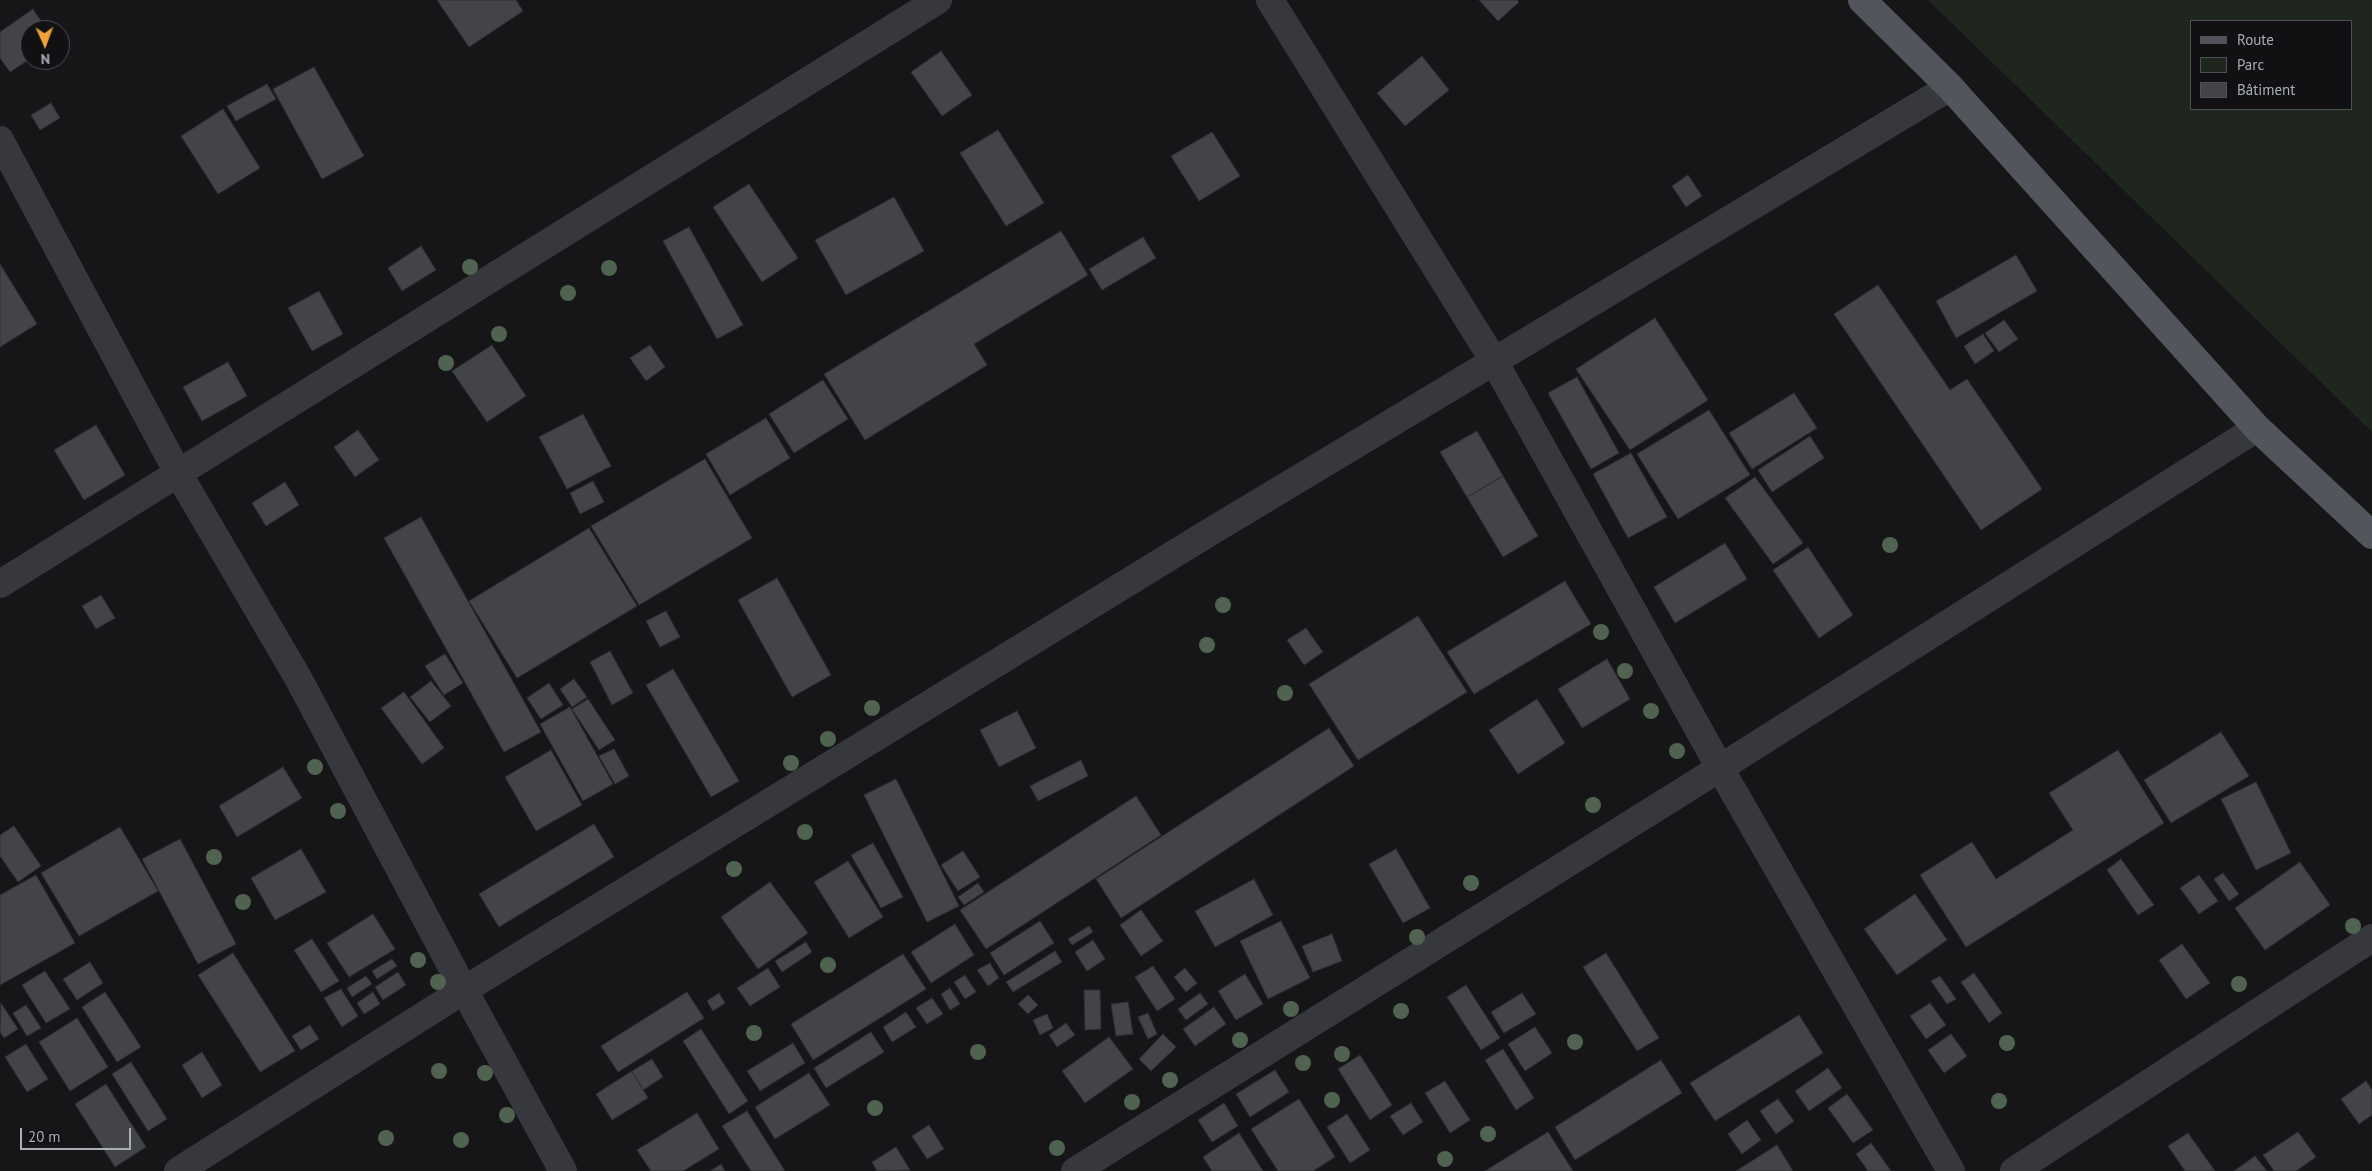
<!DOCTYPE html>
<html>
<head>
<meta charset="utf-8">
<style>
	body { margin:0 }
	#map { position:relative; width:2372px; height:1171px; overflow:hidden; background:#161618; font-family:"PT Sans",sans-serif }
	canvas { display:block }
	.legend { position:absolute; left:2190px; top:20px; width:162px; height:90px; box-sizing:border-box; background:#111113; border:1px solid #4d5055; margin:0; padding:6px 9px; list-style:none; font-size:15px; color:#a8aeb8 }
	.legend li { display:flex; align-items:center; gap:10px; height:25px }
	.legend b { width:25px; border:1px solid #4d5055 }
	.north { position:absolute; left:20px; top:20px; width:50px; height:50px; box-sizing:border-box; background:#111113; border:1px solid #4d5055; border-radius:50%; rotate:178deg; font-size:14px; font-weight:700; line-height:20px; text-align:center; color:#a8aeb8 }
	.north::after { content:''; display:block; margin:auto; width:18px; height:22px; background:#f0a236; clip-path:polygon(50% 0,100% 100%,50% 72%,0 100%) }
	.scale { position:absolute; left:20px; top:1128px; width:111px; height:22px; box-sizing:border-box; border:2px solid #a8aeb8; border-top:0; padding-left:6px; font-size:15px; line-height:18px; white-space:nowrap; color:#a8aeb8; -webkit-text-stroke:4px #111113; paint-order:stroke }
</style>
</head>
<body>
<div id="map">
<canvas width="2372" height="1171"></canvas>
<ul class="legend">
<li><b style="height:6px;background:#53555c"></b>Route</li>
<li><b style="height:14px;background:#1e261e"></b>Parc</li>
<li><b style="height:14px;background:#424448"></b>Bâtiment</li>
</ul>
<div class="north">N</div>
<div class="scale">20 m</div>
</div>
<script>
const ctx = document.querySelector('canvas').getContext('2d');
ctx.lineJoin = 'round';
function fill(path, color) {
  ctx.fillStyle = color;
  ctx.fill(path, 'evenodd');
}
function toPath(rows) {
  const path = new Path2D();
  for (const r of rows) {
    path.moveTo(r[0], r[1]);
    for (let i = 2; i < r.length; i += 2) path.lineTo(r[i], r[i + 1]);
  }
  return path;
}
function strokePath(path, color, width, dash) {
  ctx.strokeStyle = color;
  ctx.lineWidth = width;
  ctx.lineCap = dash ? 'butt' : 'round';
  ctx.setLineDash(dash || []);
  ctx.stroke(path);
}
fill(toPath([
	[1928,0,2372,0,2372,432],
	[2191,21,2351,21,2351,109,2191,109]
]), '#1e261e');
const building = toPath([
	[437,0,516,0,523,11,469,47,437,0],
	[1479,0,1517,0,1519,2,1498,21,1479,0],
	[33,9,47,30,30,30,30,59,10,72,0,58,0,32,33,9],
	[941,51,972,95,942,116,911,72,941,51],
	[1422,56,1449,90,1405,126,1377,93,1422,56],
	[314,67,364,156,322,179,273,89,314,67],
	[267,84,276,99,236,121,227,106,267,84],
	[51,103,60,118,40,130,31,115,51,103],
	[223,109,260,168,218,194,181,136,223,109],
	[998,130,1044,203,1006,226,960,153,998,130],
	[1212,132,1240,176,1199,201,1171,156,1212,132],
	[1688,175,1702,196,1686,207,1672,186,1688,175],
	[749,184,798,258,762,282,713,207,749,184],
	[894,197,924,251,846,295,815,240,894,197],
	[689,227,743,325,717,339,663,241,689,227],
	[1061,231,1088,275,974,344,987,365,865,440,824,374,1061,231],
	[1143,237,1156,258,1102,290,1089,269,1143,237],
	[421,246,436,270,402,291,388,268,421,246],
	[2016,255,2037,291,1956,338,1936,301,2016,255],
	[0,264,37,324,0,347,0,264],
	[1878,285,1950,390,1967,379,2042,489,1981,530,1834,314,1878,285],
	[319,291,343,334,312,351,288,308,319,291],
	[1655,318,1708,400,1630,450,1576,369,1655,318],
	[2004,320,2018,339,1999,352,1985,333,2004,320],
	[1983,334,1994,351,1975,364,1964,346,1983,334],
	[492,345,526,396,487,422,452,371,492,345],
	[650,345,665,367,646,381,630,358,650,345],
	[228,362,247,396,202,421,183,387,228,362],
	[1577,377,1619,453,1591,469,1548,393,1577,377],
	[823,380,848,419,794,453,769,414,823,380],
	[1794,393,1817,428,1752,469,1729,433,1794,393],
	[1709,410,1750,475,1678,519,1637,454,1709,410],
	[583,414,611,466,567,489,539,437,583,414],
	[766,418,790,458,730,495,706,454,766,418],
	[96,425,125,475,84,500,54,450,96,425],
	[358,430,379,460,355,477,334,447,358,430],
	[1477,431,1503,476,1467,497,1440,452,1477,431],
	[1810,436,1824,458,1772,492,1758,470,1810,436],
	[1631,453,1667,517,1628,538,1593,474,1631,453],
	[705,459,752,538,639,605,591,526,705,459],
	[1503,476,1538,536,1503,557,1467,497,1503,476],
	[1755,477,1803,543,1773,564,1725,498,1755,477],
	[593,481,604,502,580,514,570,493,593,481],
	[285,482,299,505,266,526,252,503,285,482],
	[421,517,541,732,504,752,384,538,421,517],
	[589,528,637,606,517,678,469,601,589,528],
	[1725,543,1747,579,1675,623,1654,587,1725,543],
	[1808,547,1853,615,1819,638,1773,570,1808,547],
	[777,578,831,675,792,697,738,600,777,578],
	[1565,581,1591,624,1474,694,1447,652,1565,581],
	[101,595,115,618,96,629,82,606,101,595],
	[666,611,680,637,660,647,646,621,666,611],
	[1418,616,1467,692,1358,760,1309,684,1418,616],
	[1306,628,1323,652,1304,665,1287,640,1306,628],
	[610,651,633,693,612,705,590,662,610,651],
	[445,654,463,683,444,695,425,666,445,654],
	[1607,659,1630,699,1582,728,1558,689,1607,659],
	[673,669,739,781,711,797,646,685,673,669],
	[574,679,587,697,572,707,560,689,574,679],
	[431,681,451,706,430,722,410,697,431,681],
	[549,683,563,705,541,719,527,698,549,683],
	[404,692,444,748,422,764,381,708,404,692],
	[588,699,615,740,599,750,572,709,588,699],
	[1537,699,1565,743,1518,774,1489,730,1537,699],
	[570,707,613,784,583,801,540,724,570,707],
	[1017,711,1036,748,999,767,980,730,1017,711],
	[1329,728,1354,766,1121,918,1096,879,1329,728],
	[2221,732,2249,776,2171,823,2144,780,2221,732],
	[614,749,629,776,615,784,599,756,614,749],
	[551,750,582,805,536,831,505,777,551,750],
	[2118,750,2164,823,1966,947,1920,875,1972,842,1996,879,2073,830,2049,793,2118,750],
	[1081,760,1088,776,1038,801,1030,786,1081,760],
	[283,767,302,798,237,837,219,806,283,767],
	[896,779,959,906,927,922,864,795,896,779],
	[2256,782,2291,853,2256,870,2221,799,2256,782],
	[1136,796,1161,835,986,949,960,910,1136,796],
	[594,824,614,857,499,927,479,894,594,824],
	[14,826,41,866,18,882,0,856,0,835,14,826],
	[120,827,158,891,79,936,41,873,120,827],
	[180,839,236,944,198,964,142,859,180,839],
	[873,843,903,897,881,908,851,855,873,843],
	[301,849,326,892,275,920,251,878,301,849],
	[1396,849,1430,908,1403,923,1369,864,1396,849],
	[963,851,980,877,958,891,941,865,963,851],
	[2121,859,2154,905,2138,915,2107,870,2121,859],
	[848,861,883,917,849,938,814,882,848,861],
	[2300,862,2330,905,2265,950,2235,908,2300,862],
	[2223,873,2239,894,2229,901,2214,879,2223,873],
	[36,875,75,943,0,985,0,895,36,875],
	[2199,875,2218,901,2199,914,2180,888,2199,875],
	[1254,879,1273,915,1215,947,1195,911,1254,879],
	[770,882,808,933,758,969,721,917,770,882],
	[978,883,984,892,964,905,958,897,978,883],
	[1915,894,1947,940,1897,975,1864,929,1915,894],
	[1141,910,1163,941,1141,956,1120,925,1141,910],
	[373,914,395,949,349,977,327,943,373,914],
	[1040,921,1054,943,1004,975,990,953,1040,921],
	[1281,921,1310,978,1268,999,1240,941,1281,921],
	[955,924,974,955,931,983,911,952,955,924],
	[1089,926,1093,932,1072,945,1068,939,1089,926],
	[1332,934,1342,961,1313,972,1302,946,1332,934],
	[312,939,339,981,321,992,294,950,312,939],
	[1093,940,1105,959,1087,971,1075,952,1093,940],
	[806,942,812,952,782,972,775,961,806,942],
	[2182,944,2210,983,2186,999,2159,960,2182,944],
	[1055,951,1062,962,1013,992,1006,982,1055,951],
	[233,953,295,1051,260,1072,198,975,233,953],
	[1606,953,1659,1038,1637,1051,1583,967,1606,953],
	[903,954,926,989,813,1060,791,1024,903,954],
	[392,959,397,966,377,979,372,971,392,959],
	[90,962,103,983,77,1000,63,979,90,962],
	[990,963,999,978,988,986,977,970,990,963],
	[1153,966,1175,999,1157,1011,1135,977,1153,966],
	[768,968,780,987,750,1006,737,988,768,968],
	[1185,968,1197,983,1186,992,1174,977,1185,968],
	[45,971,70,1009,46,1023,22,985,45,971],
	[398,972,406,985,383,1000,375,987,398,972],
	[1974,973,2002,1013,1989,1023,1961,982,1974,973],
	[1245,974,1263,1004,1236,1020,1218,991,1245,974],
	[965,975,976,992,965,999,954,982,965,975],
	[366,976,372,984,352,997,347,988,366,976],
	[1940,976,1956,999,1947,1004,1931,981,1940,976],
	[1466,985,1500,1038,1481,1050,1447,997,1466,985],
	[950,988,960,1004,950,1010,941,994,950,988],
	[341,989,358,1016,342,1027,324,998,341,989],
	[1084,990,1100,990,1101,1029,1085,1030,1084,990],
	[105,992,141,1047,117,1062,82,1007,105,992],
	[373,992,380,1004,364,1014,357,1003,373,992],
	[687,992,704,1018,618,1072,601,1046,687,992],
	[719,993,725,1003,713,1011,707,1001,719,993],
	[1200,993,1208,1004,1186,1020,1178,1009,1200,993],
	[1522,993,1536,1014,1504,1033,1491,1012,1522,993],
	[1028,995,1038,1005,1028,1014,1018,1004,1028,995],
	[932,998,943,1014,927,1024,916,1008,932,998],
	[1128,1002,1133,1034,1116,1036,1111,1004,1128,1002],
	[1,1003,18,1029,4,1038,0,1032,1,1003],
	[1930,1003,1946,1025,1926,1039,1910,1016,1930,1003],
	[26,1005,41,1028,27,1036,13,1013,26,1005],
	[1214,1007,1226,1024,1195,1046,1183,1029,1214,1007],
	[906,1012,916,1027,892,1042,883,1027,906,1012],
	[1148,1013,1157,1034,1148,1039,1138,1017,1148,1013],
	[1047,1014,1053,1028,1040,1035,1033,1020,1047,1014],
	[1799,1015,1823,1053,1715,1121,1690,1083,1799,1015],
	[77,1018,108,1067,70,1091,39,1042,77,1018],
	[1066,1023,1075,1035,1057,1047,1049,1035,1066,1023],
	[310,1025,319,1039,301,1050,292,1036,310,1025],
	[1535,1027,1552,1053,1525,1071,1508,1044,1535,1027],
	[701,1029,748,1101,729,1114,683,1041,701,1029],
	[871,1032,884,1052,826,1088,814,1068,871,1032],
	[1163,1034,1176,1047,1151,1071,1139,1059,1163,1034],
	[1951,1034,1967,1056,1944,1073,1928,1050,1951,1034],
	[1109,1037,1133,1069,1085,1103,1062,1071,1109,1037],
	[793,1043,805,1063,760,1091,747,1071,793,1043],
	[26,1044,48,1079,27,1092,5,1057,26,1044],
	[1503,1049,1534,1098,1516,1110,1485,1060,1503,1049],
	[202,1052,222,1085,202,1098,182,1065,202,1052],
	[1360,1055,1392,1105,1370,1120,1338,1069,1360,1055],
	[652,1059,663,1077,643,1090,632,1071,652,1059],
	[1661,1060,1682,1093,1575,1160,1555,1127,1661,1060],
	[131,1062,167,1119,148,1131,112,1074,131,1062],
	[1828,1068,1842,1088,1809,1111,1795,1091,1828,1068],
	[1275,1070,1289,1092,1250,1117,1236,1094,1275,1070],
	[632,1071,648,1098,612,1120,596,1094,632,1071],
	[809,1073,830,1105,775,1139,755,1107,809,1073],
	[1445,1081,1470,1120,1450,1133,1425,1093,1445,1081],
	[2366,1081,2372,1090,2372,1115,2359,1124,2341,1099,2366,1081],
	[106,1084,146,1147,115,1167,75,1104,106,1084],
	[1847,1094,1873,1130,1853,1143,1828,1108,1847,1094],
	[1299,1099,1335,1157,1313,1171,1278,1171,1251,1129,1299,1099],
	[1778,1099,1794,1121,1776,1134,1760,1111,1778,1099],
	[1224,1103,1238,1126,1212,1142,1198,1120,1224,1103],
	[1411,1103,1423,1122,1403,1135,1390,1116,1411,1103],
	[747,1111,785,1171,751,1171,722,1126,747,1111],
	[697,1113,719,1149,683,1171,651,1171,637,1150,697,1113],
	[1347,1114,1370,1150,1350,1163,1327,1127,1347,1114],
	[1747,1120,1761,1140,1742,1154,1728,1134,1747,1120],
	[929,1125,944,1149,927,1159,912,1136,929,1125],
	[1548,1132,1573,1171,1485,1171,1548,1132],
	[2298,1132,2316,1157,2296,1171,2274,1171,2263,1155,2298,1132],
	[1239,1133,1263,1171,1212,1171,1203,1157,1239,1133],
	[2188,1133,2215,1171,2185,1171,2168,1146,2188,1133],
	[1871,1143,1891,1171,1868,1171,1856,1154,1871,1143],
	[1777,1145,1793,1171,1736,1171,1777,1145],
	[896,1147,910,1170,877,1171,872,1162,896,1147],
	[2255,1156,2267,1171,2234,1171,2255,1156],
	[721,1164,725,1171,710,1171,721,1164]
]);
fill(building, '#424448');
strokePath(building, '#303034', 1);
strokePath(toPath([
	[1270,0,1494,361,1720,768,1951,1171],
	[0,140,178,473,297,676,464,990,563,1171],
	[0,584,938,0],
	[178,1171,464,990,1205,535,1950,87],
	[1075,1171,1720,768,2257,428],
	[2014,1171,2372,938]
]), '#37383d', 28);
strokePath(toPath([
	[1862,0,1950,87,2257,428,2372,535]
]), '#53555c', 28);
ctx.fillStyle = '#506351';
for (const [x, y] of [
	[470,267],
	[609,268],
	[568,293],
	[499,334],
	[446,363],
	[1890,545],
	[1223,605],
	[1601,632],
	[1207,645],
	[1625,671],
	[1285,693],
	[872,708],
	[1651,711],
	[828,739],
	[1677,751],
	[791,763],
	[315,767],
	[1593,805],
	[338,811],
	[805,832],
	[214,857],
	[734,869],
	[1471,883],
	[243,902],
	[2353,926],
	[1417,937],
	[418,960],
	[828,965],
	[438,982],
	[2239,984],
	[1291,1009],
	[1401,1011],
	[754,1033],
	[1240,1040],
	[1575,1042],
	[2007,1043],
	[978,1052],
	[1342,1054],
	[1303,1063],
	[439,1071],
	[485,1073],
	[1170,1080],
	[1332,1100],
	[1999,1101],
	[1132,1102],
	[875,1108],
	[507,1115],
	[1488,1134],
	[386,1138],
	[461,1140],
	[1057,1148],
	[1445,1159]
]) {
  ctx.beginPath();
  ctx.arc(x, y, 8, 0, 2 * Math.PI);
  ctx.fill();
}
</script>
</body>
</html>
